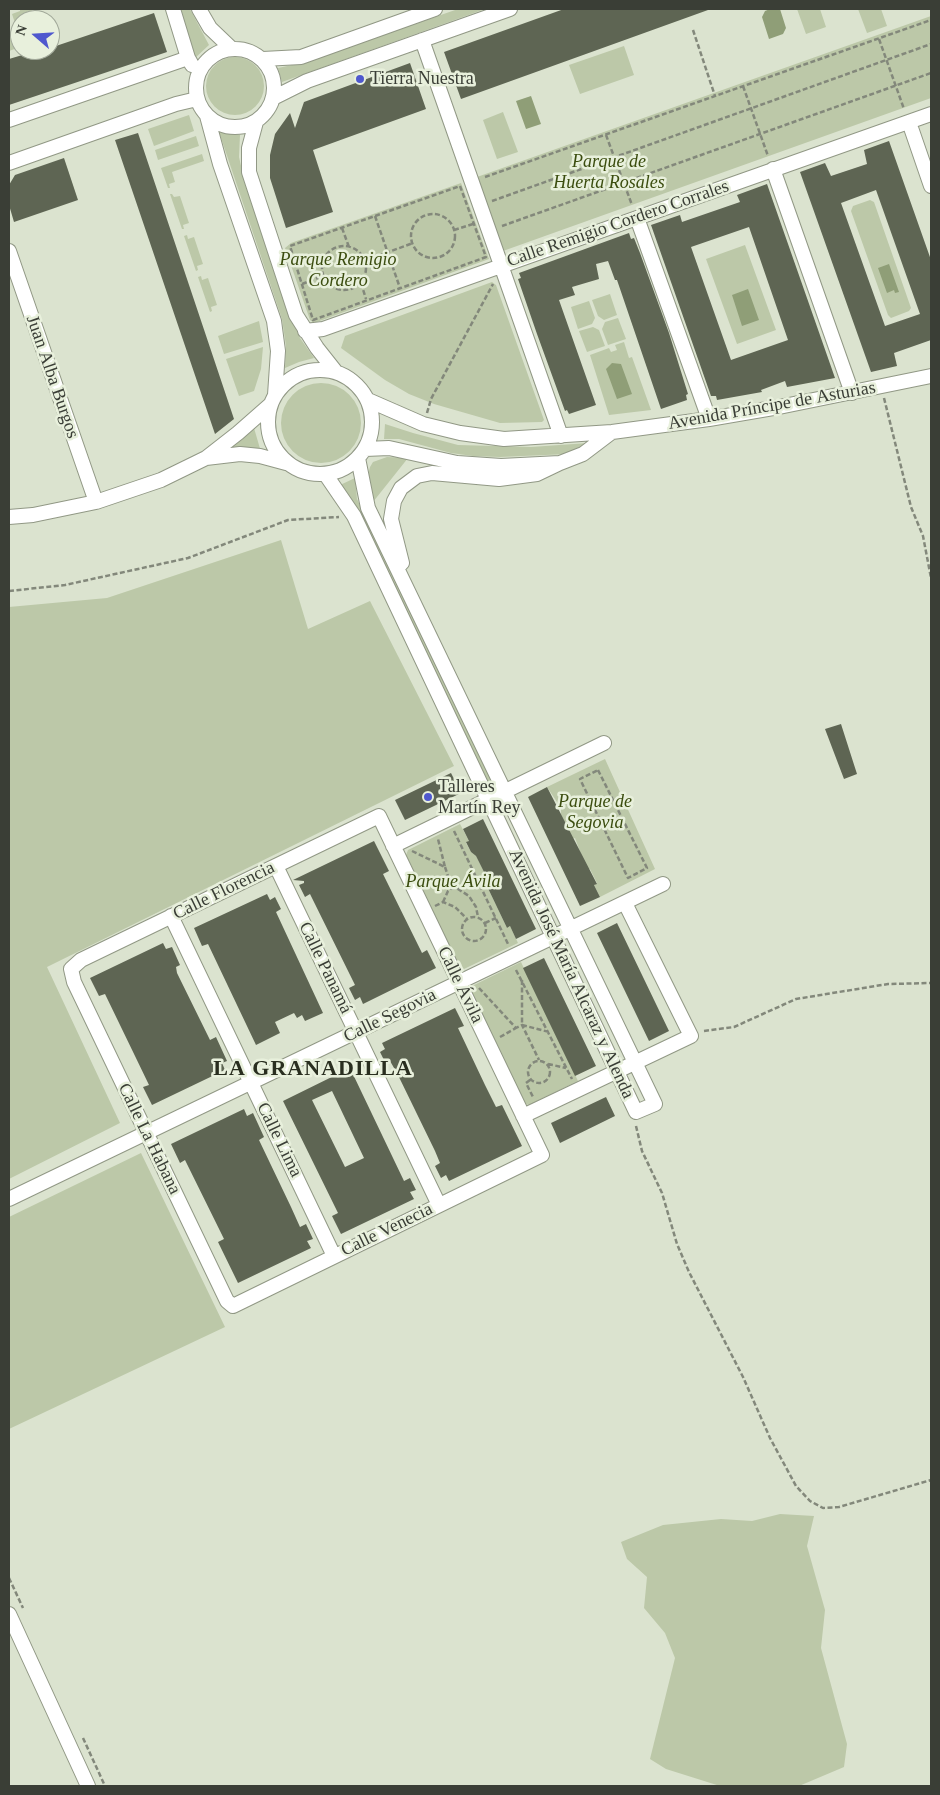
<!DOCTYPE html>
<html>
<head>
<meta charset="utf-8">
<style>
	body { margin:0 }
	#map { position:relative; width:940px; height:1795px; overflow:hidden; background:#dbe3cf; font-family:Georgia,serif }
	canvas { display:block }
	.frame { position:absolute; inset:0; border:10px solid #3a3e36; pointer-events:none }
	.north { position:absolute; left:10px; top:10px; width:50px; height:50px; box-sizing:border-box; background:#e8f0dc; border:1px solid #a2a99a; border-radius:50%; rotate:289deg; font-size:14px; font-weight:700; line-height:20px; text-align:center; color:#3a3e36 }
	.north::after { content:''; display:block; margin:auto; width:18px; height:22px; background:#4f58ce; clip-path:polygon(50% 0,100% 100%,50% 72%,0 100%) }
</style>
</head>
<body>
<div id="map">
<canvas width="940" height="1795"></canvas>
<div class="frame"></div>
<div class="north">N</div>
</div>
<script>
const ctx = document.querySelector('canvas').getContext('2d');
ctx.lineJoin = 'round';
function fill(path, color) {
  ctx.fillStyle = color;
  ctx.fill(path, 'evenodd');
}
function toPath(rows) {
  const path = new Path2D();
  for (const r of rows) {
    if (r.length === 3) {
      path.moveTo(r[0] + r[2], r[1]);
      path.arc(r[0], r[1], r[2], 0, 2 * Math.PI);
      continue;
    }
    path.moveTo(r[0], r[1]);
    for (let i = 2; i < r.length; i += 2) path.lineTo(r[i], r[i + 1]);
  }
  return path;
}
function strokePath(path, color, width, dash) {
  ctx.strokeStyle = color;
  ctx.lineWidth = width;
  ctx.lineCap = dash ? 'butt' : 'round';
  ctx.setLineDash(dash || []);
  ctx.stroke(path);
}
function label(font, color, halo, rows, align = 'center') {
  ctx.font = font + ' Georgia,serif';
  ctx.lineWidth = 5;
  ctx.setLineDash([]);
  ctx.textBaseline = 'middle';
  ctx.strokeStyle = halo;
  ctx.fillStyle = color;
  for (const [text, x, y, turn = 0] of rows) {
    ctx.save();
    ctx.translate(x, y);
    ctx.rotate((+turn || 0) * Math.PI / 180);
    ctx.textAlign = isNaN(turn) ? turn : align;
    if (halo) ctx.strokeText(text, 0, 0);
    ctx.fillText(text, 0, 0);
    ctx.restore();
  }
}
fill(toPath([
	[20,9,32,9,31,20,20,20,20,47,9,51,9,35,18,32,12,14,20,11],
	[181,9,190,9,209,45,194,59],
	[458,9,485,9,282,82,278,68,306,62],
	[797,9,820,9,826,27,806,34],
	[858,9,881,9,887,26,867,33],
	[931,16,931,98,503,251,477,177],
	[624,46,634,75,580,94,569,65],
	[235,86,29],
	[503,112,518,152,497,159,483,120],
	[189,115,194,131,154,146,148,129],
	[219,132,240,135,239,157,244,179,292,320,300,338,314,358,299,362,285,368,286,346,282,319],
	[196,136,199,146,158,160,155,150],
	[202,154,204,161,172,172,175,182,169,184,170,188,168,188,161,168],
	[461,183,489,259,314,323,310,320,285,248,291,243],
	[170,194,172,194,174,197,180,196,189,223,183,225,184,229,182,229],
	[870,200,874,202,911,308,909,311,891,318,888,315,851,211,853,206],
	[187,235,188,239,194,237,203,264,197,266,198,270,196,271,184,236],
	[745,245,776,330,737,344,706,259],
	[201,276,202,280,208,278,217,305,211,307,212,311,210,312,198,277],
	[492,282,496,285,544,420,542,422,500,423,434,404,409,394,385,380,341,348,345,336],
	[610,294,617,315,604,320,598,316,592,300],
	[589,301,595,318,592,324,578,329,571,307],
	[618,318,626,339,608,345,602,329,605,322],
	[259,321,263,342,224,354,218,336],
	[593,327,599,330,605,346,587,352,579,331],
	[624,342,629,358,632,357,651,410,609,415,590,355,609,348,611,352,617,350,615,345],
	[263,347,261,369,254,391,239,396,226,359],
	[321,423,40],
	[385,424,413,433,458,445,531,447,588,443,568,454,500,457,473,456,451,453,399,439,384,439],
	[254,428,261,452,233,448,232,446],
	[387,457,408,458,373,502,368,475,370,467,373,462],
	[355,478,357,499,497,789,492,792,338,486],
	[281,540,308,629,370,601,454,766,47,967,120,1123,9,1179,9,607,107,598],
	[605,759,655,869,600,897,594,885,597,883,590,869,587,870,575,838,572,839,561,815,561,808,547,787],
	[460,824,469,841,466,843,471,852,476,856,488,880,485,882,507,928,510,926,518,943,464,969,459,966,406,855,408,850],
	[521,962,578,1081,529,1105,525,1104,470,990,472,986],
	[141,1153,225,1327,9,1429,9,1217],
	[780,1514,814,1516,807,1546,825,1610,821,1648,847,1744,844,1767,799,1786,720,1786,666,1769,650,1759,675,1658,665,1633,644,1608,647,1577,627,1559,621,1542,663,1525,721,1519,752,1521]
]), '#bcc8a8');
fill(toPath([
	[770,9,780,9,786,28,783,34,769,39,762,17,765,11],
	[531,96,541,124,526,129,516,101],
	[889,264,899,292,895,293,894,290,887,293,878,268],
	[748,289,759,320,742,326,732,295],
	[612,363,621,364,632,394,617,399,606,369]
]), '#8f9e77');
fill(toPath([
	[564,9,708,9,708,10,461,99,444,52],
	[154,13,167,52,9,105,9,59,39,50,50,50,50,48],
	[410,63,426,109,313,150,333,212,286,228,270,178,270,155,275,134,290,113,295,128,304,102],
	[138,133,234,419,215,434,115,140],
	[889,141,931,260,931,340,894,353,897,366,871,372,800,172,825,163,831,176,867,164,864,150],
	[876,190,920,314,885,326,841,203],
	[64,158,78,200,14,222,9,205,9,185,15,175],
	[767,184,835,378,787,387,785,381,761,390,762,392,717,400,716,396,711,396,651,225,680,215,682,222,740,202,737,195],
	[749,227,788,340,731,360,691,247],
	[629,233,631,239,634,238,640,253,669,333,688,394,686,395,687,400,661,409,617,280,615,280,608,261,596,264,599,279,572,287,575,295,559,300,596,405,569,414,567,410,565,411,537,334,518,279,521,278,519,273],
	[841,724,857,774,844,779,825,729],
	[451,773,461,793,405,820,395,800],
	[547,787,597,884,594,885,600,897,580,906,528,797],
	[483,819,536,929,516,939,510,926,507,928,485,882,488,880,476,856,471,852,466,842,469,841,463,829],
	[374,841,389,871,383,874,422,953,427,950,436,968,363,1004,360,997,355,1000,349,988,355,985,310,894,305,897,299,885,304,883,304,881,293,880],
	[267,894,270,900,275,897,281,909,276,912,323,1013,305,1021,302,1015,297,1018,294,1013,275,1022,280,1033,256,1045,208,944,202,946,194,928],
	[617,923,669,1031,649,1041,597,933],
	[163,943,166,949,172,947,180,965,176,967,177,973,210,1040,216,1037,227,1061,222,1063,225,1070,152,1105,143,1087,149,1085,135,1056,105,994,99,996,90,978],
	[544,958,596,1066,575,1076,523,968],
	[455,1008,464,1026,458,1028,485,1085,496,1107,502,1105,522,1146,449,1181,446,1175,441,1178,435,1166,440,1163,435,1151,397,1073,390,1061,386,1064,380,1052,385,1049,382,1043],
	[350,1068,404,1181,410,1178,416,1190,410,1192,414,1199,341,1234,332,1216,338,1213,283,1101],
	[332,1091,364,1158,345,1167,312,1100],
	[606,1097,615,1116,560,1143,551,1123],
	[244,1109,247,1116,253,1113,264,1137,259,1140,291,1207,300,1227,306,1224,313,1239,307,1241,311,1248,238,1283,218,1242,224,1239,185,1160,180,1163,171,1144]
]), '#5e6553');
const street = toPath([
	[173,9,188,58,192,65],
	[199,9,210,28,232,49],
	[422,40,561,436],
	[235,88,39],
	[263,59,301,57,435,9],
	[273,98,307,81,510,9],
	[207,116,220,164,274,321,278,351,275,395],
	[9,120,188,58],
	[256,122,249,148,249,172,296,315,317,348,336,372],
	[909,122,931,186],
	[9,163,176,104,197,99],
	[773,169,852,393],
	[637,218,709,419],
	[9,251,96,502],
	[305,331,323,329,931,114],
	[320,422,52],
	[368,400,423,424,460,433,504,439,612,432,709,419,779,407,931,376],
	[365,449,389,448,457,463,501,466,560,463,583,454,612,432],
	[206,458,240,454,260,456,286,463],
	[326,475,354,516,636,1112,655,1104,368,508,358,458],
	[9,517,33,515,96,502,161,480,206,458,238,433,271,404],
	[402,563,391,519,394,501,401,488,417,476,432,473,499,479,537,474,560,463],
	[379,816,542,1155,233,1306,227,1301,74,982,71,969,81,960,379,816],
	[393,846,604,743],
	[276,866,439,1205],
	[171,916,334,1256],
	[523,1116,691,1036,625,903],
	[9,1199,663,884],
	[9,1614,88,1786]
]);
strokePath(street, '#919885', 16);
strokePath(toPath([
	[693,30,715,96],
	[879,39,904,109],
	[743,86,768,156],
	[606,135,632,205],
	[485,177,931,20],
	[460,186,486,257,313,320,290,246,460,186],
	[492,201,931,44],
	[433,236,22],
	[375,216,400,288],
	[502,226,931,73],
	[342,228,349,247],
	[454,230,473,224],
	[344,268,22],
	[364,261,413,243],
	[361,283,366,299],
	[302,284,323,276],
	[884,398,911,507,923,536,931,578],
	[427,413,431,399,493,284],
	[9,591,65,585,188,558,288,520,339,517],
	[598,770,647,868,628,878,580,779,598,770],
	[454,831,508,944],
	[412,851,445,867,438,839],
	[445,867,452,888],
	[443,902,448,891,452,888,458,889,469,896,476,907,478,917],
	[435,906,443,902,455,907,467,919],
	[474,929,12],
	[485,923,496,918],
	[516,970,572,1079],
	[522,980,522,1025,549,1032],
	[479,988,516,1028,522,1025,539,1060],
	[704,1031,734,1027,796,999,888,984,931,983],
	[500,1037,516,1028],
	[539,1072,11],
	[548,1064,566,1068],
	[530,1080,526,1083,533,1097],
	[636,1126,642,1151,662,1193,677,1244,689,1272,743,1377,770,1438,796,1486,810,1501,823,1508,839,1507,931,1480],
	[9,1578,23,1608],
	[83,1738,105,1786]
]), '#83887b', 2.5, [5, 2.5]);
strokePath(street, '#fff', 14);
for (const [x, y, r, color] of [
	[360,79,5,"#4f58ce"],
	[428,797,5,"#4f58ce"]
]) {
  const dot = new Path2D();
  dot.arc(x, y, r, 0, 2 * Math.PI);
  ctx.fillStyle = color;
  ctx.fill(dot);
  strokePath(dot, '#e8f0dc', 2);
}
label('18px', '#3a3e36', '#e8f0dc', [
	["Tierra Nuestra",370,79],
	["Talleres",438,787],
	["Martín Rey",438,808]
], 'left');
label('italic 18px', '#3b4d0f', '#e8f0dc', [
	["Parque de",609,162],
	["Huerta Rosales",609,183],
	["Parque Remigio",338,260],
	["Cordero",338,281],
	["Parque de",595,802],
	["Segovia",595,823],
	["Parque Ávila",453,882]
]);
label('18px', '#3a3e36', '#e8f0dc', [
	["Calle Remigio Cordero Corrales",618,224,-19],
	["Juan Alba Burgos",52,377,71],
	["Avenida Príncipe de Asturias",772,406,-10],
	["Calle Florencia",224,891,-26],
	["Calle Panamá",325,968,64],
	["Avenida José María Alcaraz y Alenda",571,974,65],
	["Calle Ávila",460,985,64],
	["Calle Segovia",390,1016,-26],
	["Calle La Habana",149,1139,64],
	["Calle Lima",279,1140,64],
	["Calle Venecia",387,1230,-26]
]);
ctx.letterSpacing = '1px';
label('bold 22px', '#292e1f', '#e8f0dc', [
	["LA GRANADILLA",313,1069]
]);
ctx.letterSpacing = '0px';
</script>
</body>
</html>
